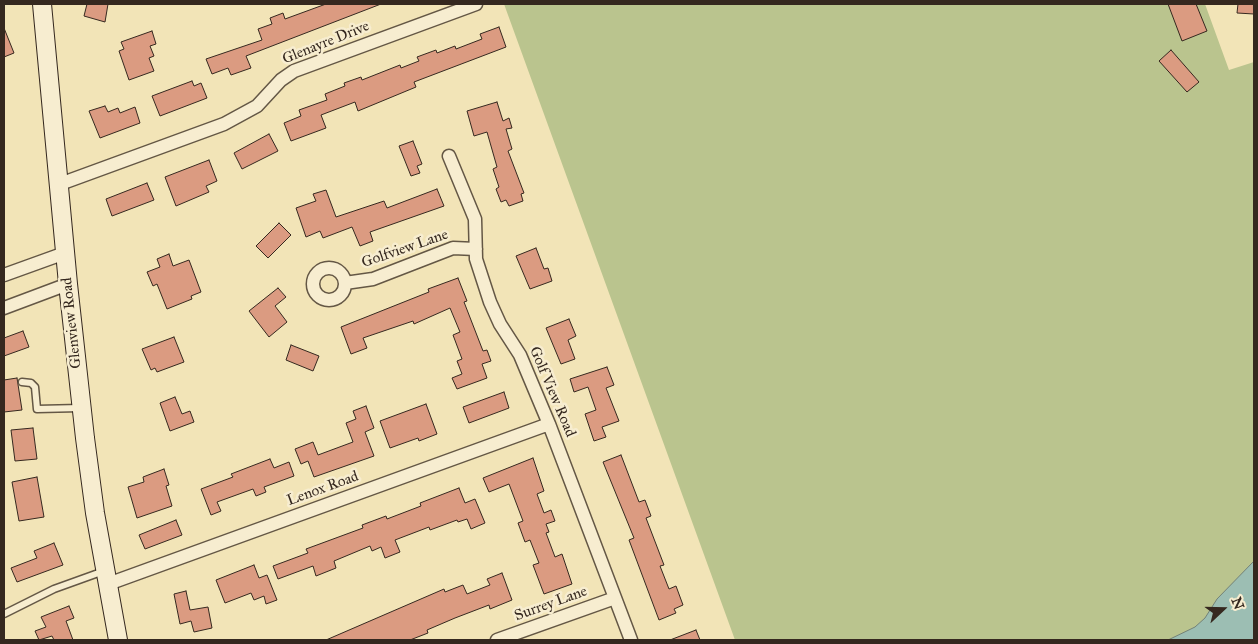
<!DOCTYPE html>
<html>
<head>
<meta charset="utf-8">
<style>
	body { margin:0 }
	#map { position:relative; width:1258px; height:644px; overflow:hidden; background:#f2e4b7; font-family:"IM FELL Great Primer",serif }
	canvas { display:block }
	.frame { position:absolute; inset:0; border:5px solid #35281f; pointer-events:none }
	.north { position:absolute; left:1198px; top:584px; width:50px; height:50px; -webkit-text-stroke:4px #f7edd0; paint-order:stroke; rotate:69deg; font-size:14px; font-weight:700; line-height:20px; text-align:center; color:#35281f }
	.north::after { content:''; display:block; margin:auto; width:18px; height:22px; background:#35281f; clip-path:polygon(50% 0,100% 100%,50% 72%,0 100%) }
</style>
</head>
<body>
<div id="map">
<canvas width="1258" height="644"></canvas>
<div class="frame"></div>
<div class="north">N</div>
</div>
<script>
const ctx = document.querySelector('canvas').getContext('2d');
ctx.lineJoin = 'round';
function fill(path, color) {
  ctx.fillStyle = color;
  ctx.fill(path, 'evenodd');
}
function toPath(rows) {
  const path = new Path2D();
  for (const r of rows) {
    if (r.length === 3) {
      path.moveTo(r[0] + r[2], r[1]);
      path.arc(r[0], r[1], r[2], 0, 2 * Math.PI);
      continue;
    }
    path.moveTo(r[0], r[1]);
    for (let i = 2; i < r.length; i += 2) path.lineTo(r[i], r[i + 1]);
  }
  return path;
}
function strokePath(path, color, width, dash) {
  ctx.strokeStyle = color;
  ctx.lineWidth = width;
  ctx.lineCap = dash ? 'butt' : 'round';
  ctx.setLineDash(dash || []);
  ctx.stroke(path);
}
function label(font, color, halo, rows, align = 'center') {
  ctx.font = font + ' "IM FELL Great Primer",serif';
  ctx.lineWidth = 5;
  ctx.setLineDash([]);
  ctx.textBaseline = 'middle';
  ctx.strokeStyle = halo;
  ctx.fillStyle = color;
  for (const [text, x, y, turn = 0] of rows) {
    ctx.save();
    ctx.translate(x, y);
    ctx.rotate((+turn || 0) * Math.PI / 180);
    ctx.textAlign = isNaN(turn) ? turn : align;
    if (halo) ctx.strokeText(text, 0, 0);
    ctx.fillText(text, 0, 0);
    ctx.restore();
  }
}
fill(toPath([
	[504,4,1205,4,1229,70,1254,62,1254,640,735,640]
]), '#bac48e');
const water = toPath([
	[1254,561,1254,640,1168,640,1195,627,1205,618,1217,599,1254,561]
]);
fill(water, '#9cbeb3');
strokePath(water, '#738278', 1);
const building = toPath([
	[87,4,108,4,105,22,84,16,87,4],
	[326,4,381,4,246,56,251,68,231,75,228,68,212,74,206,59,262,40,258,29,272,24,270,18,283,13,285,19,326,4],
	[1168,4,1196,4,1207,31,1182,41,1168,4],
	[1238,4,1254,4,1254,14,1237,13,1238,4],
	[499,27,506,47,414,82,416,87,358,111,355,102,321,115,326,128,291,141,284,123,301,116,299,110,327,100,325,94,345,86,344,83,361,77,362,80,400,65,401,68,419,61,417,57,436,50,437,53,455,46,456,49,482,39,480,34,499,27],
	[4,28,14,53,4,57,4,28],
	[152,31,156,44,150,46,154,56,149,58,154,71,129,80,119,51,124,49,121,42,152,31],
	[1171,50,1199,82,1187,92,1159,61,1171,50],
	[192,81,194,86,201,83,207,98,160,116,152,96,192,81],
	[497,102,503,121,509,118,512,128,506,129,512,149,508,151,524,193,521,194,523,201,509,206,506,200,501,202,496,189,499,187,493,169,497,167,487,132,474,136,467,111,497,102],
	[105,106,108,112,118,108,120,113,135,107,140,123,100,138,89,111,105,106],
	[269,134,278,151,242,169,234,153,269,134],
	[413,141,422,164,417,166,420,173,411,176,399,146,413,141],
	[209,160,217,181,206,186,209,192,176,206,165,177,209,160],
	[147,183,154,200,112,216,106,199,147,183],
	[437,189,444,206,370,232,373,241,360,246,352,227,323,238,320,231,306,237,296,208,316,201,313,194,326,190,336,217,384,201,387,208,437,189],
	[279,223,291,235,268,258,256,246,279,223],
	[536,248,544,269,548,268,552,281,530,289,516,256,536,248],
	[169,254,173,266,189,260,201,292,191,296,192,299,167,309,157,284,153,286,147,272,160,267,157,259,169,254],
	[458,278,467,301,464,302,483,351,487,350,491,361,482,364,487,378,457,389,452,378,462,374,457,361,462,359,453,335,460,332,450,308,414,324,413,321,363,338,367,348,351,354,341,327,429,292,428,289,458,278],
	[278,288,286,297,275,306,287,322,269,337,249,311,278,288],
	[569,319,576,336,568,340,575,359,561,364,546,328,569,319],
	[23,331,29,347,4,356,4,338,23,331],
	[174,337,184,362,157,372,155,368,151,370,142,349,174,337],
	[291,345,319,356,313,371,286,360,291,345],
	[607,367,614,385,606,388,619,421,602,427,606,437,594,441,585,414,596,410,588,387,574,392,570,379,607,367],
	[17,378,22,410,4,412,4,380,17,378],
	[504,392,509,408,469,423,463,407,504,392],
	[175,397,182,414,190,411,194,422,170,431,160,403,175,397],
	[426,404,437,434,419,441,418,438,390,448,380,421,426,404],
	[366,406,374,428,365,432,374,456,314,477,308,461,301,464,295,449,313,442,318,455,353,442,346,423,356,419,353,411,366,406],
	[33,428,37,459,15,461,11,430,33,428],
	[621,455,639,502,645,500,651,516,646,518,664,565,660,566,669,589,676,586,683,605,674,609,676,613,659,620,629,540,634,538,603,462,621,455],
	[533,458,544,491,537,494,544,513,551,510,555,521,546,524,549,532,546,533,555,557,562,554,572,584,544,594,533,565,539,563,530,540,525,542,518,523,523,521,509,484,489,492,483,478,533,458],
	[270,459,274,468,289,462,294,476,264,487,266,492,256,496,253,489,217,502,221,511,211,515,201,489,233,477,231,474,270,459],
	[164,469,169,485,166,486,172,506,137,518,128,487,144,482,143,477,164,469],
	[37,477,44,517,19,521,12,482,37,477],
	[459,488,465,503,475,499,485,523,471,529,467,519,458,522,457,520,430,530,429,527,395,540,400,552,385,558,381,547,372,551,370,546,334,561,336,568,316,576,313,566,278,579,273,566,308,553,306,549,363,528,362,525,386,516,387,519,421,506,420,503,459,488],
	[176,520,182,535,145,549,139,535,176,520],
	[54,543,63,565,17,582,11,568,37,558,34,551,54,543],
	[254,565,259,578,267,575,277,600,266,604,264,596,254,600,251,593,225,603,216,580,254,565],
	[502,573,512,600,490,609,489,605,455,618,427,630,428,633,410,640,326,640,444,589,445,592,463,585,467,594,490,585,487,579,502,573],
	[186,591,190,610,208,607,212,628,194,632,191,621,180,624,174,594,186,591],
	[69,606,74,618,66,621,73,640,54,640,52,636,39,640,35,631,46,627,41,617,69,606],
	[696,630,700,640,670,640,696,630]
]);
fill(building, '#db9b81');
strokePath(building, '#35281f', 1);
const lane = toPath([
	[22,382,31,383,35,387,37,409,80,408],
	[4,614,54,589,104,571]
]);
const street = toPath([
	[449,156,475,219,476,259,490,302,500,324,520,355,549,424,631,640],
	[60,184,224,124,257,106,281,80,294,71,476,4],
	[329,284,16],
	[4,275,65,253],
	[345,283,373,279,453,248,476,249],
	[4,308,68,284],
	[108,584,549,424],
	[497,640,615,598]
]);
const secondary = toPath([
	[42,4,68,284,85,438,95,513,118,640]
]);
strokePath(lane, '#645745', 9);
strokePath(street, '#645745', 15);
strokePath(secondary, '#35281f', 20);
strokePath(lane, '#f7edd0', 6);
strokePath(street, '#f7edd0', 12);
strokePath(secondary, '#f7edd0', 18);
label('15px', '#35281f', '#f7edd0', [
	["Glenayre Drive",326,43,-22],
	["Golfview Lane",405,249,-19],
	["Glenview Road",72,323,-96],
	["Golf View Road",552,392,67],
	["Lenox Road",323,489,-20],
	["Surrey Lane",551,604,-20]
]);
</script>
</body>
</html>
